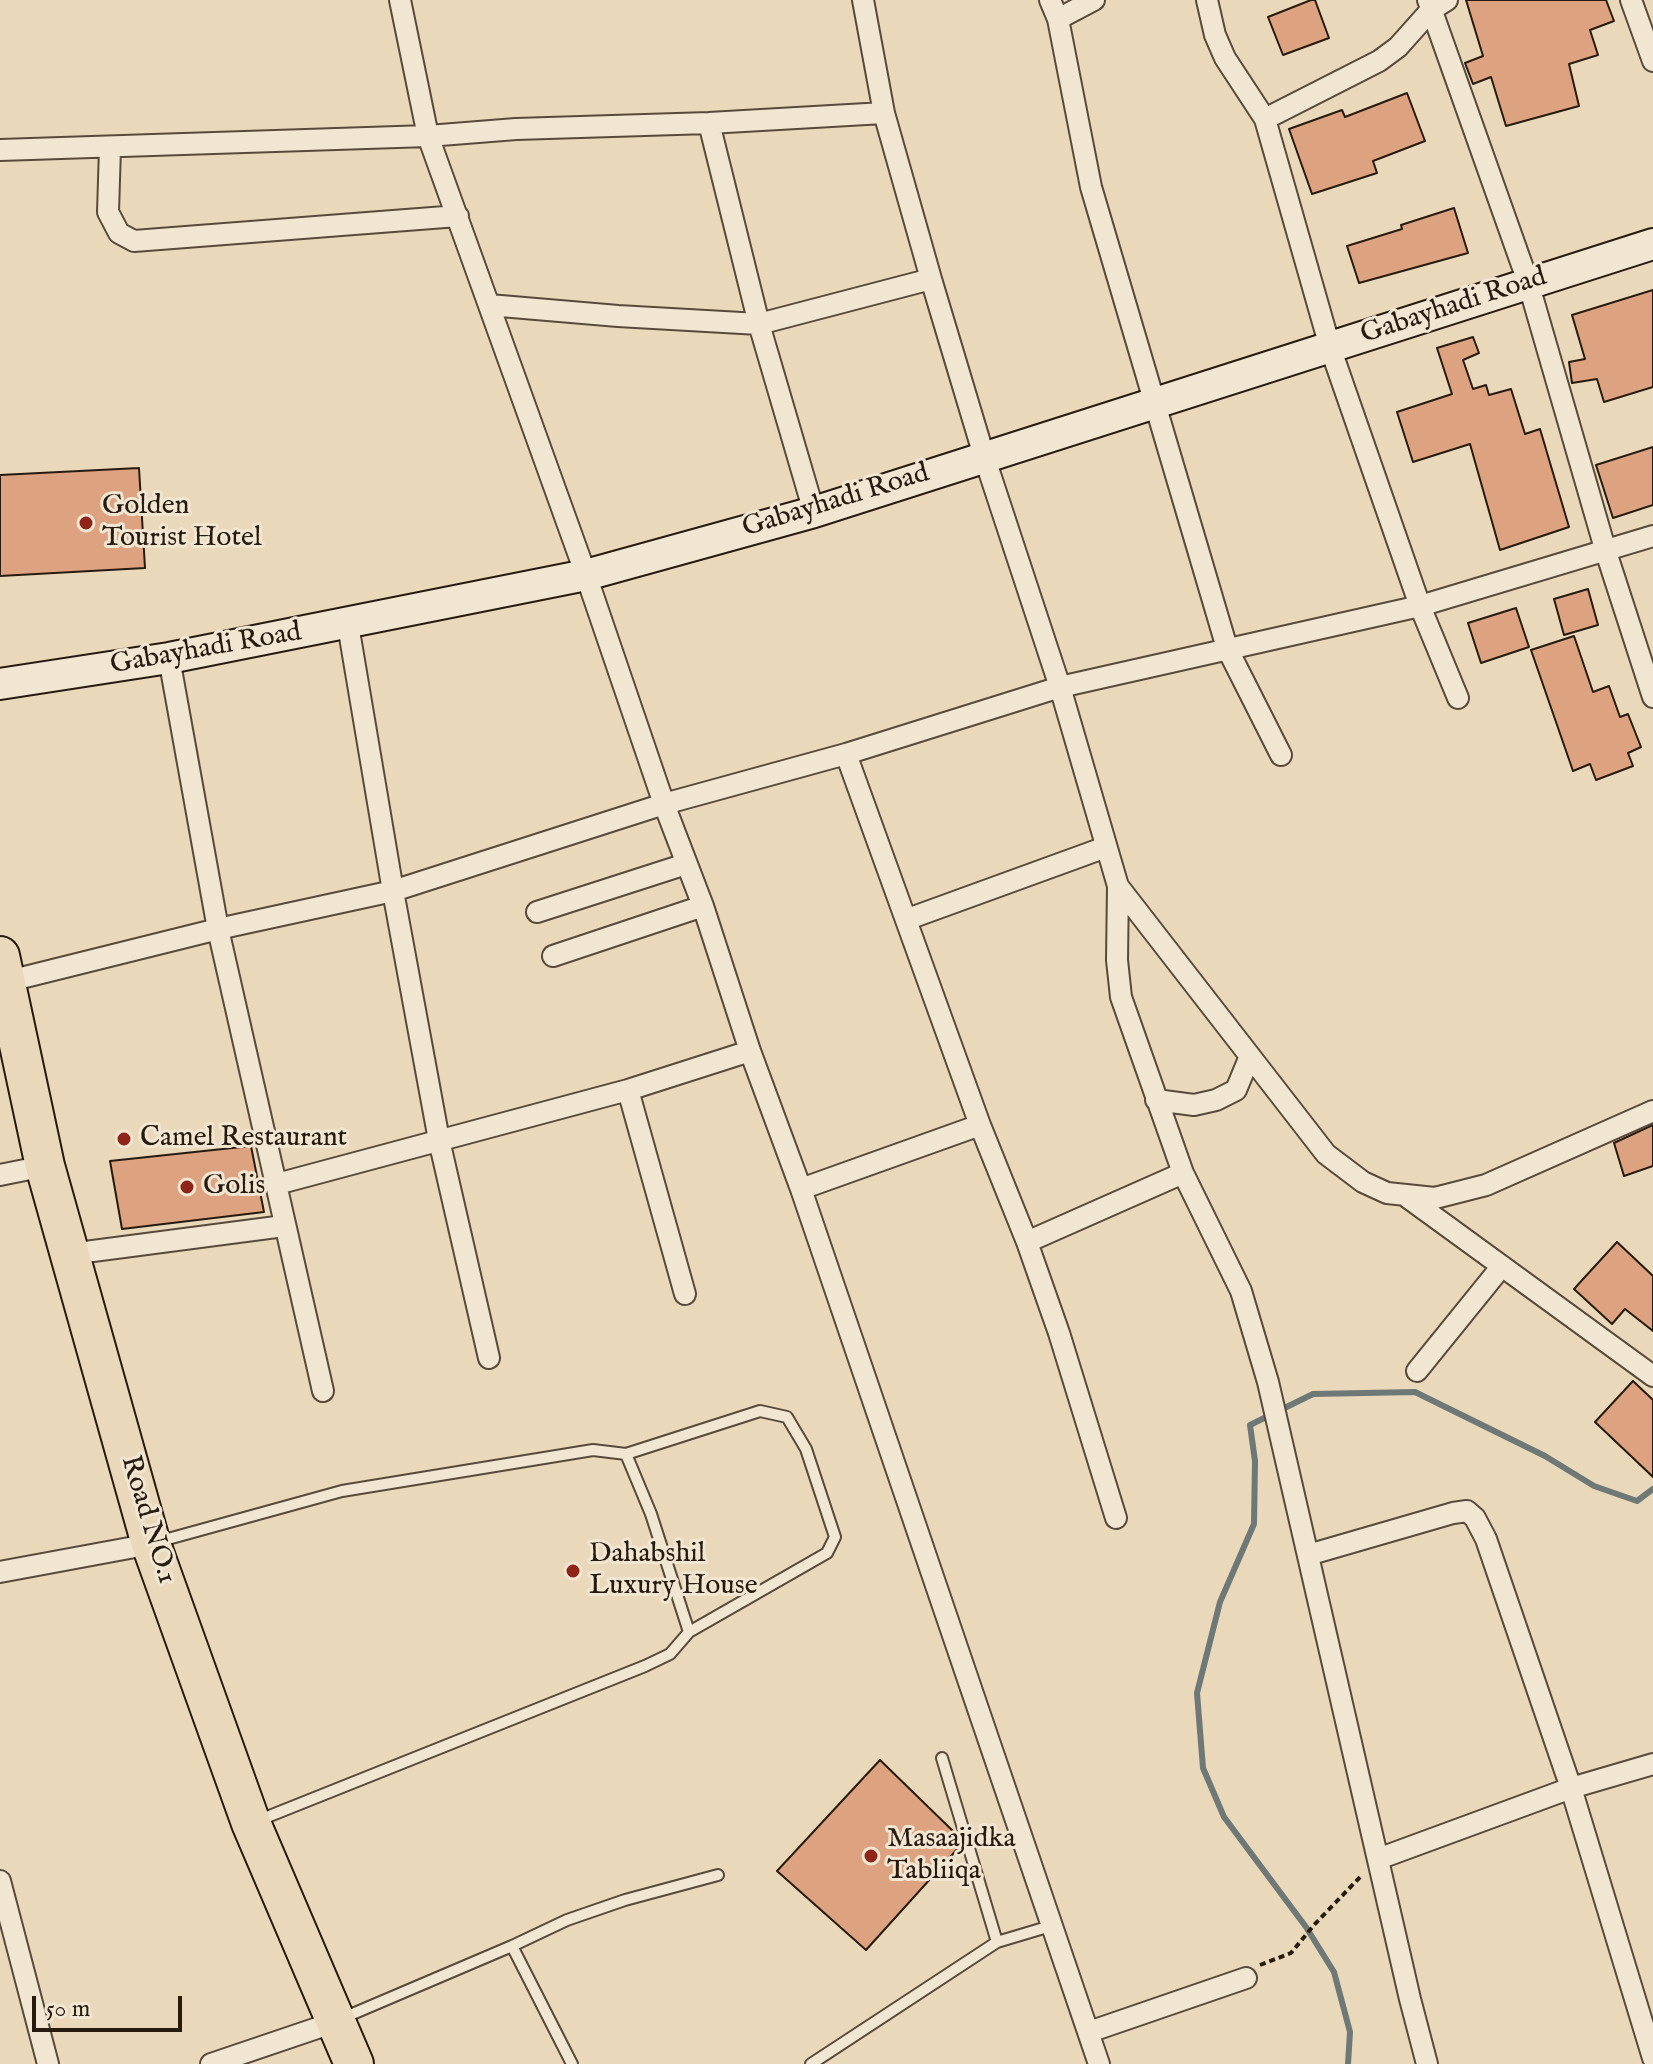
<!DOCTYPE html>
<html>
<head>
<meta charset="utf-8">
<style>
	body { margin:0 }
	#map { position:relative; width:1653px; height:2064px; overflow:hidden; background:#e9d8ba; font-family:"IM FELL English",serif }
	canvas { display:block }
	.scale { position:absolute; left:32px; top:1996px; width:150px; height:36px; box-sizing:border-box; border:4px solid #271a0f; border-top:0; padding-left:10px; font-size:24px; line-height:28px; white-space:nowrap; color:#271a0f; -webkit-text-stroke:6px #f1e6d2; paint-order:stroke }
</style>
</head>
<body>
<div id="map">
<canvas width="1653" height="2064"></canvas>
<div class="scale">50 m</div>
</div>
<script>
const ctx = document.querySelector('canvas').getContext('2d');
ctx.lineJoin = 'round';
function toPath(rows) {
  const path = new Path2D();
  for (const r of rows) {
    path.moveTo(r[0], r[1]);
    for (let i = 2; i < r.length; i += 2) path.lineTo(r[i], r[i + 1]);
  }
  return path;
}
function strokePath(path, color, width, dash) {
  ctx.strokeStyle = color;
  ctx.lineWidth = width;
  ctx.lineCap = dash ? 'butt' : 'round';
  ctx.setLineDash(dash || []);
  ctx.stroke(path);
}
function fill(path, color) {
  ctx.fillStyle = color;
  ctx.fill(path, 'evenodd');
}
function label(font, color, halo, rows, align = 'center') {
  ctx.font = font + ' "IM FELL English",serif';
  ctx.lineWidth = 6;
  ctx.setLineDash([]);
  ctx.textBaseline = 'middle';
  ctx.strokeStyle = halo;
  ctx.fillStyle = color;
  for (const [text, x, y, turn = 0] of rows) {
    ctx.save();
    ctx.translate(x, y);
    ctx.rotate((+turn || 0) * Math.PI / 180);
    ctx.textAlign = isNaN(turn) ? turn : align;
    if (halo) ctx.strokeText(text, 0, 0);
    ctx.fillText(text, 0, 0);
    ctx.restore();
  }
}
strokePath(toPath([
	[1348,2064,1350,2032,1334,1972,1306,1927,1224,1817,1203,1768,1197,1693,1220,1602,1254,1524,1255,1461,1250,1425,1313,1394,1415,1392,1545,1456,1594,1486,1637,1501,1653,1489]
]), '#6e7876', 6);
const building = toPath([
	[1311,0,1315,0,1329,38,1283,55,1268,17,1311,0],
	[1466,0,1606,0,1614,21,1590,30,1598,55,1569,64,1579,106,1506,126,1491,77,1473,84,1465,63,1483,56,1466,0],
	[1407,93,1425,141,1373,161,1377,173,1312,194,1289,129,1342,110,1345,117,1407,93],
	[1454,208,1468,253,1359,283,1347,246,1402,229,1401,225,1454,208],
	[1653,290,1653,387,1604,402,1597,379,1572,383,1569,362,1585,359,1572,315,1653,290],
	[1473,337,1479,353,1463,360,1473,389,1486,385,1489,395,1511,389,1525,434,1540,429,1569,527,1500,550,1470,444,1413,462,1397,412,1452,394,1437,348,1473,337],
	[1653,447,1653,505,1613,518,1596,465,1653,447],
	[139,468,145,568,0,576,0,475,139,468],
	[1588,589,1598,625,1564,635,1554,599,1588,589],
	[1516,608,1529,647,1481,663,1468,623,1516,608],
	[1574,636,1593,692,1609,686,1620,717,1628,714,1641,747,1628,753,1633,766,1596,780,1590,764,1573,771,1531,650,1574,636],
	[1653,1125,1653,1166,1624,1176,1614,1143,1653,1125],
	[251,1146,264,1212,122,1229,110,1161,251,1146],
	[1617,1242,1653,1276,1653,1331,1625,1309,1612,1324,1574,1289,1617,1242],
	[1633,1381,1653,1400,1653,1477,1595,1422,1633,1381],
	[880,1760,956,1834,960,1846,866,1950,777,1871,880,1760]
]);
fill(building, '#dda381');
strokePath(building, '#271a0f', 2);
const lane = toPath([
	[626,1454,651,1514,689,1632],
	[157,1542,342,1491,593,1450,626,1454,760,1411,787,1417,806,1449,835,1537,827,1553,689,1632,670,1654,645,1666,257,1821],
	[942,1758,997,1942],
	[512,1946,572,2064],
	[343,2018,512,1946,567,1920,625,1900,718,1875],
	[811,2064,997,1942,1054,1925]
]);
const street = toPath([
	[400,0,428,136,586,575,664,804,703,906,750,1051,801,1189,1099,2064],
	[863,0,884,113,931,279],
	[1050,0,1058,19,1091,187,1227,648,1281,755],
	[1207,0,1215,35,1225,58,1265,119,1330,347,1420,606,1458,698],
	[1428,0,1528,282,1606,552,1653,697],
	[1631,0,1653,61],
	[1058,19,1094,0],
	[1265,119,1379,61,1398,47,1431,10,1447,0],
	[709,123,759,324,814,512],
	[110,148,108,212,119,233,134,241,458,216],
	[0,150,428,136,516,129,709,123,884,113],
	[489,305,618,316,759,324,931,279,984,456,1060,687,1118,886,1117,960,1121,997,1183,1173,1241,1291,1268,1382,1410,1999,1427,2064],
	[348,625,393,891,439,1140,489,1358],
	[169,658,218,929,323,1391],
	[1118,886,1326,1154,1363,1182,1387,1193,1435,1198,1486,1185,1653,1111],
	[537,912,686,864],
	[908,919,1106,847],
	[553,956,703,906],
	[5,982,218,929,393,891,664,804,846,754,1060,687,1420,606,1653,536],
	[628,1090,685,1294],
	[1156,1100,1194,1105,1216,1100,1236,1090,1250,1056],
	[980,1125,1027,1242,1059,1333,1116,1518],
	[0,1175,45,1166],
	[277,1184,628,1090,750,1051],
	[801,1189,980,1125,846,754],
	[1407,1197,1653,1376],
	[1027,1242,1183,1173],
	[70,1254,284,1226],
	[1417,1371,1502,1266],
	[1308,1555,1453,1513,1467,1511,1475,1518,1486,1539,1571,1788,1653,2058],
	[0,1572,151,1544],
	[1378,1859,1571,1788,1653,1764],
	[0,1881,48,2064],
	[1089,2032,1246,1978],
	[211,2064,335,2022]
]);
const secondary = toPath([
	[0,684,169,658,586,575,814,512,1653,244]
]);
const highway = toPath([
	[0,956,45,1166,151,1544,251,1823,354,2064]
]);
strokePath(lane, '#584a3a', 14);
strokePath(street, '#584a3a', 24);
strokePath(secondary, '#271a0f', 34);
strokePath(highway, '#271a0f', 42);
strokePath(toPath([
	[1260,1965,1291,1953,1314,1925,1362,1875]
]), '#271a0f', 4, [6, 4]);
strokePath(lane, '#f1e6d2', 10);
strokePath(street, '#f1e6d2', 20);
strokePath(secondary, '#f1e6d2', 30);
strokePath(highway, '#e9d8ba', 38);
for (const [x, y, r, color] of [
	[86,523,8,"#8f2418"],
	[124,1139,8,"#8f2418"],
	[187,1187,8,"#8f2418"],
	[573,1571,8,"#8f2418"],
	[871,1856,8,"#8f2418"]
]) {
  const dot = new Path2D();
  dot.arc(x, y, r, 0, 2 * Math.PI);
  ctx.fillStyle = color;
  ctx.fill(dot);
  strokePath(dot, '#f1e6d2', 3);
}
label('28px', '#271a0f', '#f1e6d2', [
	["Gabayhadi Road",1454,307,-18],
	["Gabayhadi Road",836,502,-17],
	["Gabayhadi Road",206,650,-10],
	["Road NO.1",147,1520,73]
]);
label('28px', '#271a0f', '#f1e6d2', [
	["Golden",102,507],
	["Tourist Hotel",102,539],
	["Camel Restaurant",140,1139],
	["Golis",203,1187],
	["Dahabshil",589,1555],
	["Luxury House",589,1587],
	["Masaajidka",887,1840],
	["Tabliiqa",887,1872]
], 'left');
</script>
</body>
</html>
